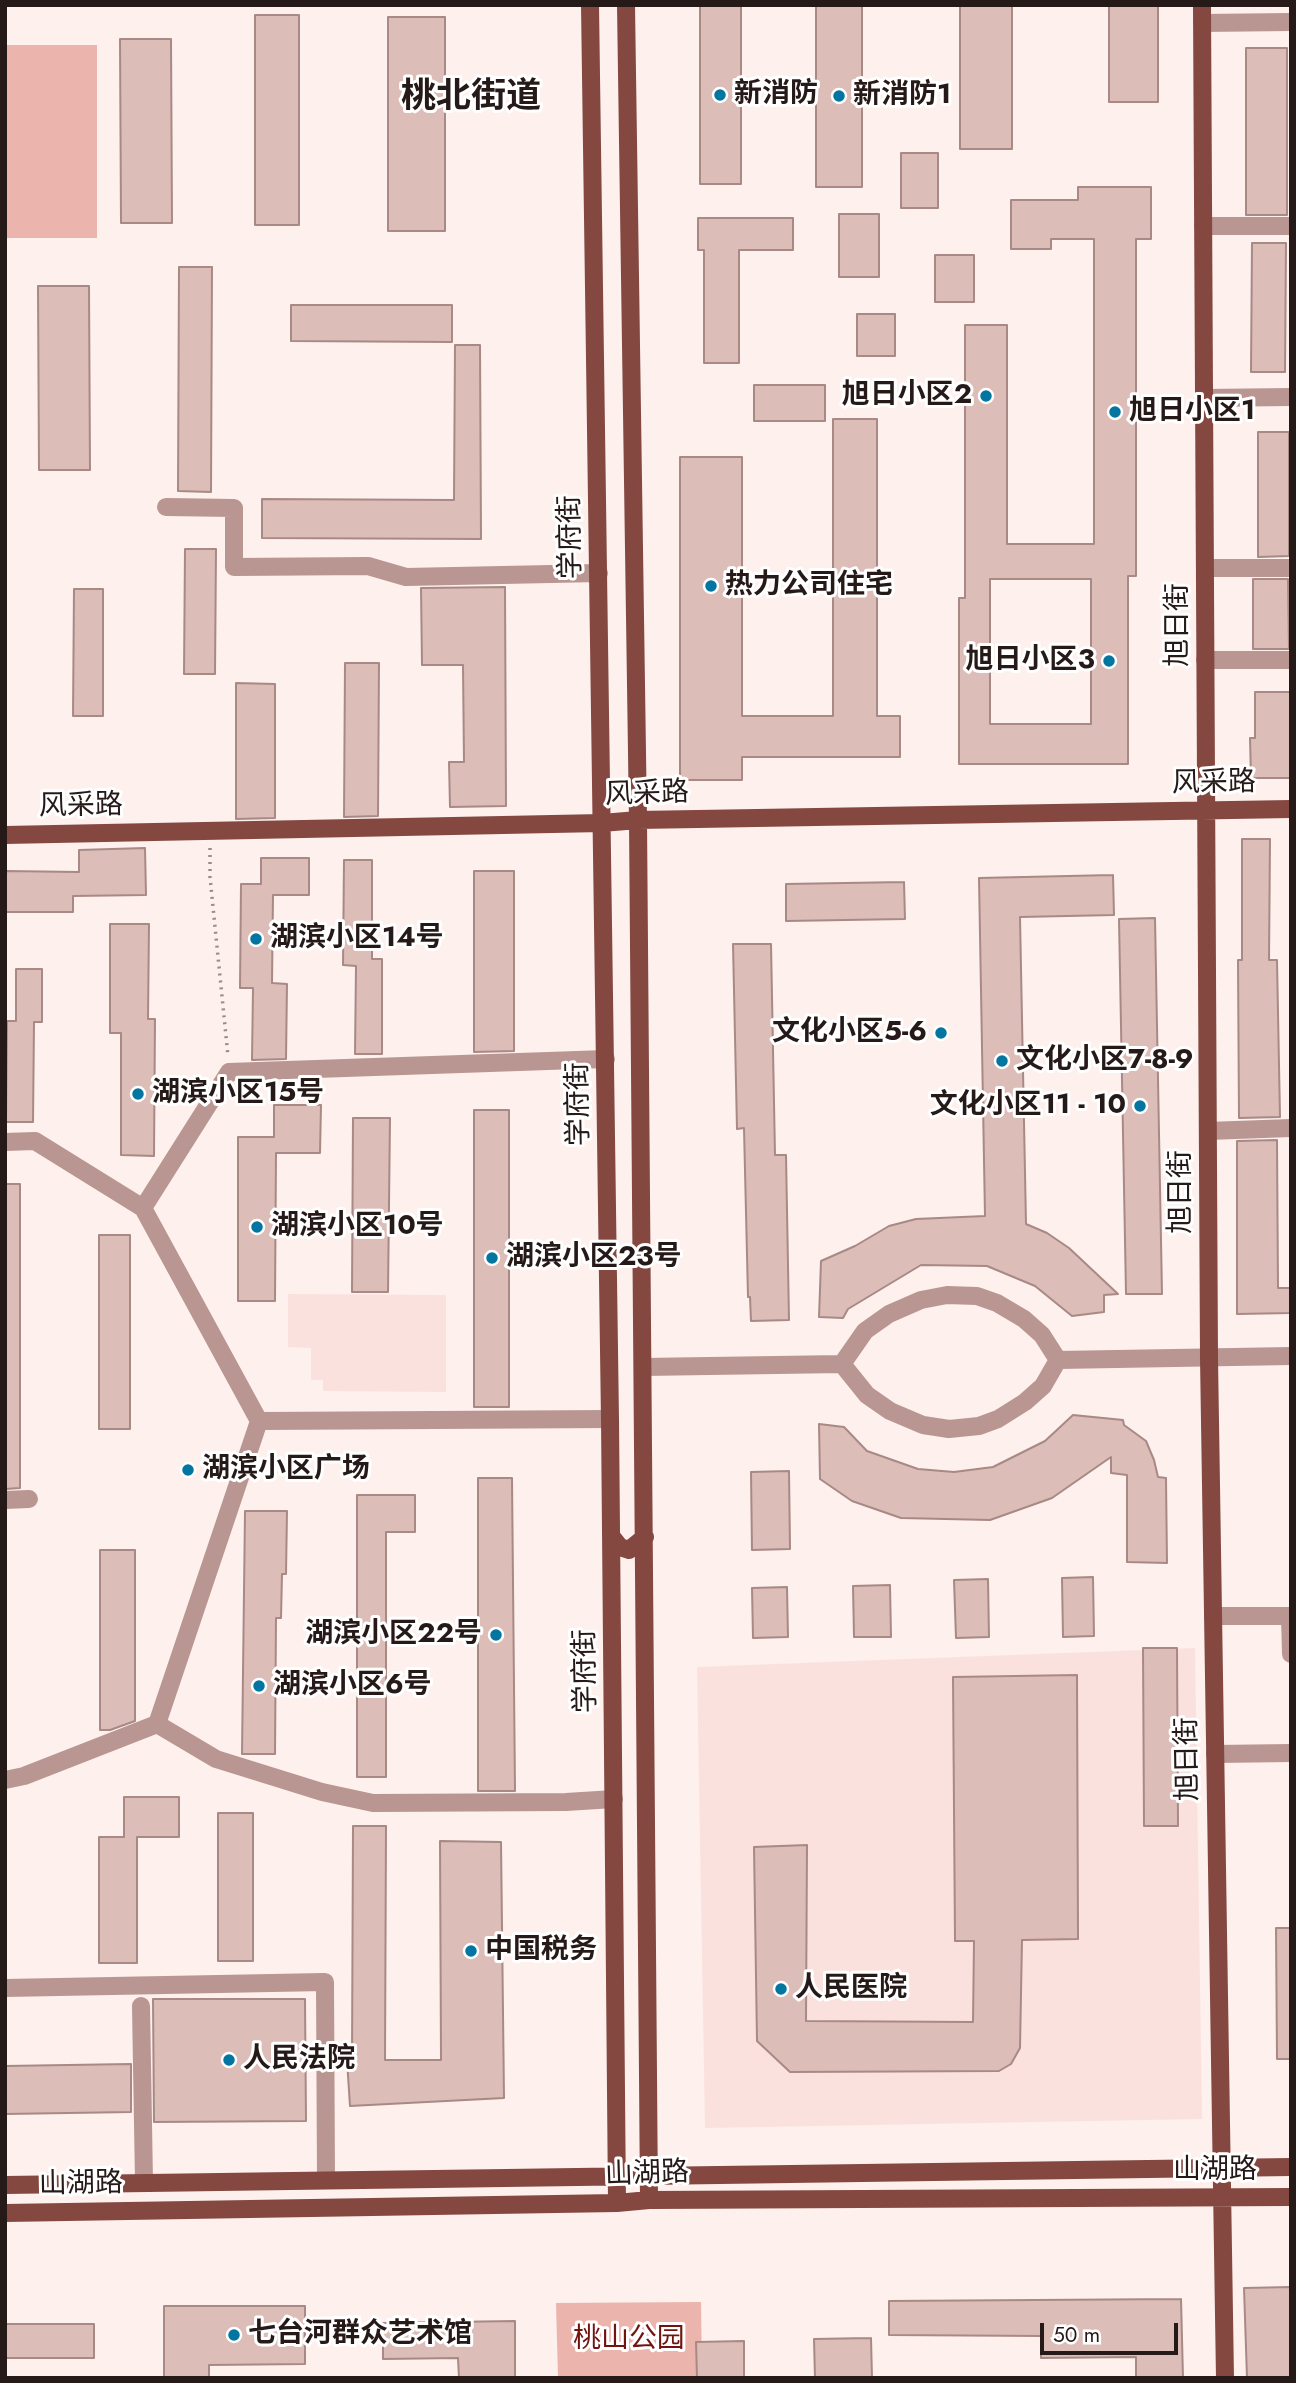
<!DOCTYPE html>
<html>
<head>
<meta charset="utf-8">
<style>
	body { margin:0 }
	#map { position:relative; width:1296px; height:2383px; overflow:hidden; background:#fdf0ed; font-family:Jost,sans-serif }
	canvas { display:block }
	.frame { position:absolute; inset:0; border:7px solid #261a18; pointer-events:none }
	.scale { position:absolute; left:1040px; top:2323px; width:138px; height:32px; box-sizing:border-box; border:4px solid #261a18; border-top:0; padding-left:9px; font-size:21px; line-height:24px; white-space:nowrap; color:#261a18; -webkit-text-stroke:5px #fff; paint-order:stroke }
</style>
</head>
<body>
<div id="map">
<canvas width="1296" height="2383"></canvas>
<div class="frame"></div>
<div class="scale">50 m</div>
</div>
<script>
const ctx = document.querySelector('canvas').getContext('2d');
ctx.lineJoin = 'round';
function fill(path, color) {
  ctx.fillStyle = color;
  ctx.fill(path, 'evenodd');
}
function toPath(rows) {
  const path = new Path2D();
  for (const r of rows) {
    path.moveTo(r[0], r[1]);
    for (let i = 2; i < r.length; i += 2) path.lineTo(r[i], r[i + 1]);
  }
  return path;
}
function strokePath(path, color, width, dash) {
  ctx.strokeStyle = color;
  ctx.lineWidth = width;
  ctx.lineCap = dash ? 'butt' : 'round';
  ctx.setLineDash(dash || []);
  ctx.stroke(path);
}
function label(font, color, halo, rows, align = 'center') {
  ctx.font = font + ' Jost,"Noto Sans SC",sans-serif';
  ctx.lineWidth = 6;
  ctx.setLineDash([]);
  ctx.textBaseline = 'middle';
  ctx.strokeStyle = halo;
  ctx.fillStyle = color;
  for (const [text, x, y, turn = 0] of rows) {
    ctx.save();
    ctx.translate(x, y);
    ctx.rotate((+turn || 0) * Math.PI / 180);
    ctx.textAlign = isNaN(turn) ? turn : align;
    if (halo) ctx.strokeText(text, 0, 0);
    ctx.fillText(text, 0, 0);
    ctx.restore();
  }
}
fill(toPath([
	[288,1294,446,1295,446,1392,323,1391,323,1380,311,1380,311,1348,288,1347],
	[1195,1648,1202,2119,705,2128,697,1667]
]), '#fbe1dd');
fill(toPath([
	[5,45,97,45,97,238,5,238],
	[701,2302,702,2378,558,2378,556,2303]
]), '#ebb5ad');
const building = toPath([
	[700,5,741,5,741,184,700,184,700,5],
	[816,5,862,5,862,187,816,187,816,5],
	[960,5,1012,5,1012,149,960,149,960,5],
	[1109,5,1158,5,1158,102,1109,102,1109,5],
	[255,15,299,15,299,225,255,225,255,15],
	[388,17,445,17,445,231,388,231,388,17],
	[120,39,171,39,172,223,121,223,120,39],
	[1246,48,1287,48,1287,215,1246,215,1246,48],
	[901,153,938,153,938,208,901,208,901,153],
	[1078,187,1151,187,1151,239,1136,239,1136,576,1128,576,1128,764,959,764,959,598,965,598,965,325,1007,325,1007,544,1094,544,1094,239,1051,239,1051,249,1011,249,1011,200,1078,200,1078,187],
	[990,579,1091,579,1091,724,990,724,990,579],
	[839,214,879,214,879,277,839,277,839,214],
	[698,218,793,218,793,250,739,250,739,363,704,363,704,250,698,250,698,218],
	[1252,243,1286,243,1285,372,1251,372,1252,243],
	[935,255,974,255,974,302,935,302,935,255],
	[179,267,212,267,211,492,178,491,179,267],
	[38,286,89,286,90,470,39,470,38,286],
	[291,305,452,305,452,342,291,341,291,305],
	[857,314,895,314,895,356,857,356,857,314],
	[455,345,480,345,481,539,262,538,262,499,454,500,455,345],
	[754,385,825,385,825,421,754,421,754,385],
	[833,419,877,419,877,716,900,716,900,757,742,757,742,780,680,780,680,457,742,457,742,716,833,716,833,419],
	[1258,432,1289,432,1289,556,1258,557,1258,432],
	[185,549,216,549,215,674,184,674,185,549],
	[1253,579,1288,579,1289,649,1253,649,1253,579],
	[505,587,506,806,450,807,449,762,464,762,463,665,422,665,421,588,505,587],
	[74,589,103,589,103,716,73,716,74,589],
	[345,663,379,663,378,816,344,817,345,663],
	[236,683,275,684,275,818,236,819,236,683],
	[1255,692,1290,692,1291,778,1251,778,1250,738,1255,738,1255,692],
	[1242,839,1270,839,1269,960,1277,960,1280,1117,1239,1118,1238,960,1242,960,1242,839],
	[145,848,146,895,73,896,73,912,5,912,5,871,79,872,79,850,145,848],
	[261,858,309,858,309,895,273,895,272,983,287,984,286,1059,252,1060,253,988,240,988,241,884,261,884,261,858],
	[344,860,372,860,372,959,382,959,382,1054,355,1054,356,966,343,965,344,860],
	[474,871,514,871,514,1051,474,1052,474,871],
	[1113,875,1114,915,1020,917,1026,1224,1047,1233,1069,1248,1118,1294,1104,1295,1104,1312,1072,1316,1035,1286,987,1266,921,1265,848,1309,843,1318,819,1317,821,1261,855,1246,889,1226,916,1219,985,1216,979,878,1113,875],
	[904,882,905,919,786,921,786,884,904,882],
	[1155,918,1162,1294,1126,1294,1119,919,1155,918],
	[110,924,149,924,148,1019,155,1019,154,1156,121,1155,121,1033,110,1033,110,924],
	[733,944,771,944,775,1155,786,1155,789,1320,751,1321,750,1297,748,1297,744,1128,737,1129,733,944],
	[16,969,42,969,42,1022,34,1022,33,1122,6,1122,7,1021,16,1021,16,969],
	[274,1105,321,1105,320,1153,276,1153,275,1301,238,1301,238,1137,274,1137,274,1105],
	[474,1110,509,1110,509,1407,474,1407,474,1110],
	[353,1118,390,1118,388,1292,352,1292,353,1118],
	[1277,1140,1278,1288,1291,1288,1291,1313,1237,1314,1237,1141,1277,1140],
	[5,1184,20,1184,20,1488,5,1489,5,1184],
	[99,1235,130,1235,130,1429,99,1429,99,1235],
	[1073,1415,1123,1420,1124,1425,1146,1441,1154,1460,1158,1477,1166,1478,1167,1563,1127,1562,1127,1475,1111,1473,1111,1457,1052,1498,990,1520,901,1518,852,1501,820,1479,819,1424,844,1427,867,1451,918,1469,954,1472,993,1467,1045,1441,1073,1415],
	[789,1471,790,1549,752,1550,751,1472,789,1471],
	[478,1478,512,1478,515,1791,478,1791,478,1478],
	[357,1495,415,1495,415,1532,386,1532,386,1777,357,1777,357,1495],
	[245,1511,287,1511,286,1574,282,1574,281,1618,276,1618,275,1754,242,1754,245,1511],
	[100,1550,135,1550,135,1721,110,1730,100,1730,100,1550],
	[1093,1577,1094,1636,1063,1637,1062,1578,1093,1577],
	[988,1579,989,1637,956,1638,954,1580,988,1579],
	[890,1585,891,1637,854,1637,853,1586,890,1585],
	[787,1587,788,1637,753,1638,752,1588,787,1587],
	[1143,1648,1177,1648,1178,1826,1144,1826,1143,1648],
	[1077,1675,1078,1939,1022,1940,1020,2048,1011,2064,999,2071,790,2072,757,2041,754,1847,807,1845,806,2021,973,2022,974,1941,955,1941,953,1677,1077,1675],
	[124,1797,179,1797,179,1837,137,1837,137,1963,99,1963,99,1837,124,1837,124,1797],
	[218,1813,253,1813,253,1961,218,1961,218,1813],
	[353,1826,386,1826,385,2060,441,2060,440,1841,501,1842,504,2098,350,2106,347,2060,352,2060,353,1826],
	[1276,1928,1291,1928,1291,2059,1277,2059,1276,1928],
	[153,1999,305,1999,306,2121,154,2122,153,1999],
	[131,2064,131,2112,5,2114,5,2066,131,2064],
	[1291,2287,1291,2378,1247,2378,1244,2288,1291,2287],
	[1181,2299,1183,2378,1136,2378,1136,2357,1041,2358,1041,2336,889,2335,889,2301,1181,2299],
	[164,2306,305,2306,305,2364,209,2365,209,2378,164,2378,164,2306],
	[515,2321,515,2378,459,2378,458,2358,383,2359,383,2323,515,2321],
	[5,2324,94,2324,94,2358,5,2358,5,2324],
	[871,2338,872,2378,815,2378,814,2339,871,2338],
	[744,2341,744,2378,697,2378,696,2342,744,2341]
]);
fill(building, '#ddbdb8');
strokePath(building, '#a88985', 2);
strokePath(toPath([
	[210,848,210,877,228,1056]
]), '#998d8a', 3.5, [2, 5]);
strokePath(toPath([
	[1202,23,1291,22],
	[1203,226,1291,226],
	[1204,398,1291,397],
	[166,507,234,508,234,567,368,566,406,577,599,573],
	[1205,568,1291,568],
	[1205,660,1291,660],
	[1208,1131,1291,1128],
	[5,1142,35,1141,143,1208,259,1421,610,1419],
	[143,1208,229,1072,606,1059],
	[842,1364,865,1331,889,1314,921,1300,947,1295,977,1296,997,1303,1024,1319,1042,1335,1058,1360,1291,1356],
	[643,1367,842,1364,867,1395,890,1411,923,1425,949,1429,979,1426,998,1419,1025,1402,1043,1386,1058,1360],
	[5,1500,29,1499],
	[1213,1616,1290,1616,1291,1654],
	[157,1724,216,1759,322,1792,373,1803,566,1802,614,1799],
	[1215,1754,1291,1753],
	[5,1780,24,1776,157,1724,259,1421],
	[5,1988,325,1982,326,2179],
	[141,2006,144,2182]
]), '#b99691', 18);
strokePath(toPath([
	[590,5,610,1419,617,2203],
	[626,5,638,820,649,2200],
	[1202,5,1209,1358,1225,2378],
	[5,835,602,823,638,820,1291,809],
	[612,1537,620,1547,629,1550,645,1537],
	[5,2185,1291,2167],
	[5,2213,617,2203,649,2200,1291,2197]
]), '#844841', 18);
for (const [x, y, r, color] of [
	[720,95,7,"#0276a0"],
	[839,96,7,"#0276a0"],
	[986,396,7,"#0276a0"],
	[1115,412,7,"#0276a0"],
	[711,586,7,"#0276a0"],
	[1109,661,7,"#0276a0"],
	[256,939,7,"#0276a0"],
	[941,1033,7,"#0276a0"],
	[1002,1061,7,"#0276a0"],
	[138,1094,7,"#0276a0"],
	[1140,1106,7,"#0276a0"],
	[257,1227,7,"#0276a0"],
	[492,1258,7,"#0276a0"],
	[188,1470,7,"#0276a0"],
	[496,1635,7,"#0276a0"],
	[259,1686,7,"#0276a0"],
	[471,1951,7,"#0276a0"],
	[781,1989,7,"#0276a0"],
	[229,2060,7,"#0276a0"],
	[234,2335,7,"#0276a0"]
]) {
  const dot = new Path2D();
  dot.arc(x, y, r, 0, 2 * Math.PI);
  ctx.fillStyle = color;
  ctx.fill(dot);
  strokePath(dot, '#fff', 2.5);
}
label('bold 28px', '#261a18', '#fff', [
	["新消防",734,95],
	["新消防1",853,96],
	["旭日小区2",972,396,"right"],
	["旭日小区1",1129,412],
	["热力公司住宅",725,586],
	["旭日小区3",1095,661,"right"],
	["湖滨小区14号",270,939],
	["文化小区5-6",927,1033,"right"],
	["文化小区7-8-9",1016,1061],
	["湖滨小区15号",152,1094],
	["文化小区11 - 10",1126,1106,"right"],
	["湖滨小区10号",271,1227],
	["湖滨小区23号",506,1258],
	["湖滨小区广场",202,1470],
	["湖滨小区22号",482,1635,"right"],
	["湖滨小区6号",273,1686],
	["中国税务",485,1951],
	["人民医院",795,1989],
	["人民法院",243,2060],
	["七台河群众艺术馆",248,2335]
], 'left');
label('28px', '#261a18', '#fff', [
	["学府街",572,537,-91],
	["旭日街",1179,625,-90],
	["风采路",1214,784,-1],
	["风采路",647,795,-2],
	["风采路",81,807,-1],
	["学府街",580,1104,-91],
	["旭日街",1182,1192,-90],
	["学府街",587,1671,-91],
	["旭日街",1189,1759,-91],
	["山湖路",1215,2171],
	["山湖路",647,2175,-2],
	["山湖路",81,2185,-1]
]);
label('28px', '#711410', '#fff', [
	["桃山公园",629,2340]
]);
label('bold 35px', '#261a18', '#fff', [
	["桃北街道",471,99]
]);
</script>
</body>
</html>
